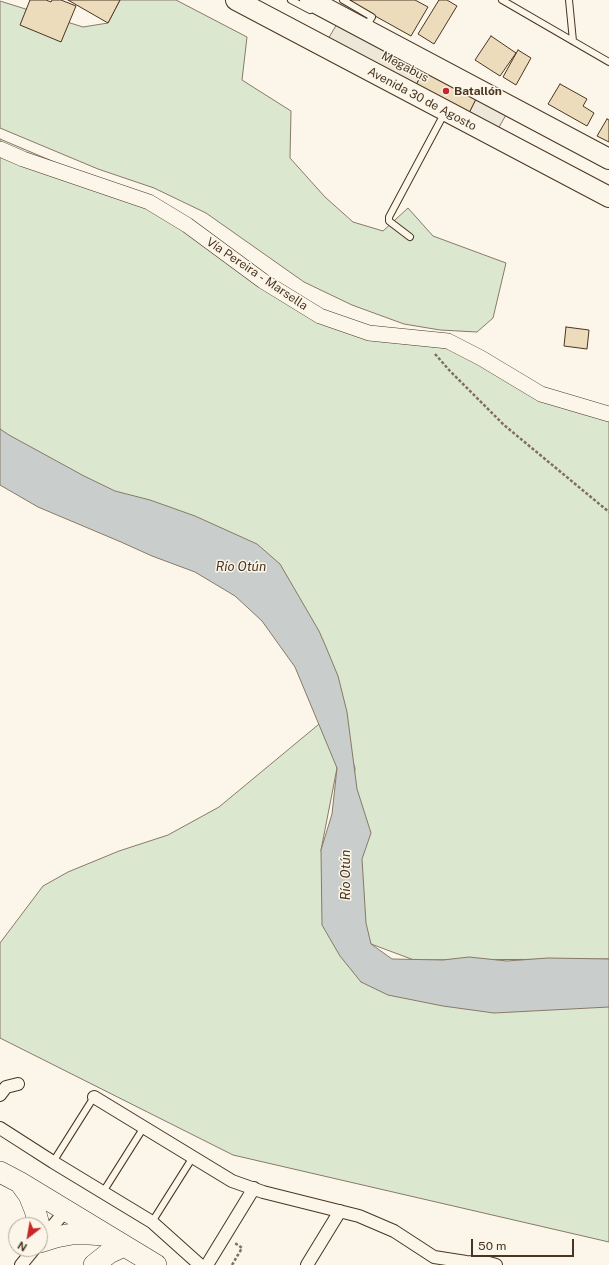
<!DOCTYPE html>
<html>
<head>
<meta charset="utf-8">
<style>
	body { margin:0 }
	#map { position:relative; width:609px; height:1265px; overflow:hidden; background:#fbf6e9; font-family:"Public Sans",sans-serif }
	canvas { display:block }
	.north { position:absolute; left:8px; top:1217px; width:40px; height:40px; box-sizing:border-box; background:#fbf6e9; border:1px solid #b4a999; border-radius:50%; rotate:211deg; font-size:11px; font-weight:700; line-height:16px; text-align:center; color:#4a3520 }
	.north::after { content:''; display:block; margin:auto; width:14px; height:18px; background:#c62828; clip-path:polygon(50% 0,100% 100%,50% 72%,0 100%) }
	.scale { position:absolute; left:471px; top:1239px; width:103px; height:18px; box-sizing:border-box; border:2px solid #4a3520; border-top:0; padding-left:5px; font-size:12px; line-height:14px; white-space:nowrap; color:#4a3520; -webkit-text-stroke:3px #fbf6e9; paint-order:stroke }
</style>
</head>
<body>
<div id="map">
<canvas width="609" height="1265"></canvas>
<div class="north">N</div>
<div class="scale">50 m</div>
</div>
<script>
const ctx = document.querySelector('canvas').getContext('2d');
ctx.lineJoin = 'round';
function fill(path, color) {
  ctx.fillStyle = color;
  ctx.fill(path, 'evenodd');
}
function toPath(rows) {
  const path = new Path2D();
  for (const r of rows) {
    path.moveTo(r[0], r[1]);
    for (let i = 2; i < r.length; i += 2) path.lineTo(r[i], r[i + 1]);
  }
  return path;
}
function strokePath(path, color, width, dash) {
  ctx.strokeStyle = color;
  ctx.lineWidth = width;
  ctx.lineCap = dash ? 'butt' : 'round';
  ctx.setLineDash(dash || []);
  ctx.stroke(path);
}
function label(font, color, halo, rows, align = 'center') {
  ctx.font = font + ' "Public Sans",sans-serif';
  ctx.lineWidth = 3;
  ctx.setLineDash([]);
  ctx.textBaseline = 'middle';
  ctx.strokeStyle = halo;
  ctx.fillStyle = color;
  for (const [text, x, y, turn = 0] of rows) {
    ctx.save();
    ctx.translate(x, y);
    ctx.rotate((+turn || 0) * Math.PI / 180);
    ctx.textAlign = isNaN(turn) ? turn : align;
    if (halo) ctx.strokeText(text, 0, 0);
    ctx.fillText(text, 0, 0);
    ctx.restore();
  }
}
const green = toPath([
	[120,0,176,0,247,37,242,80,291,111,290,158,325,197,353,222,383,231,408,208,433,236,506,263,493,318,477,332,440,330,404,324,352,305,304,282,206,213,154,188,98,169,0,128,0,1,83,27,108,23,120,0],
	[0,139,149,202,260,279,366,332,448,341,526,385,609,413,609,959,414,960,371,944,345,881,355,768,285,578,0,455,0,139],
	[330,715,337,768,321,850,361,982,609,1005,609,1242,233,1155,0,1038,0,943,43,886,68,872,119,851,168,835,219,807,330,715]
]);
fill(green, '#dce7d0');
strokePath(green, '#887966', 1);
const parking = toPath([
	[337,24,424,70,416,85,328,39,337,24],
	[477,97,507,113,498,129,469,113,477,97]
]);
fill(parking, '#ede7d9');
strokePath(parking, '#887966', 1);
const water = toPath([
	[0,429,9,435,84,476,115,491,150,500,195,516,257,544,280,564,319,631,326,647,338,676,347,712,357,789,371,833,362,859,366,923,371,944,392,959,443,960,469,957,507,961,548,958,609,959,609,1007,494,1013,443,1006,388,995,361,982,340,956,322,925,321,850,332,814,337,768,295,667,262,621,235,596,195,572,152,556,121,542,38,507,0,485,0,429]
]);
fill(water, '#c9cecd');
strokePath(water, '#887966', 1);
const building = toPath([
	[30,0,46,0,51,2,52,0,61,0,76,6,61,42,20,25,30,0],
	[68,0,120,0,108,23,68,0],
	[352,0,415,0,428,7,411,36,350,2,352,0],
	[439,0,447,0,457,6,434,44,418,34,439,0],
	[491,36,516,53,500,76,475,60,491,36],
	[518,50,531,58,516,85,503,77,518,50],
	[424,70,477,97,469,113,416,85,424,70],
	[560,84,587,99,583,106,594,113,587,126,548,104,560,84],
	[607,119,609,120,609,142,597,136,607,119],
	[566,327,589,330,587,349,564,346,566,327]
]);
fill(building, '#ecdcbc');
strokePath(building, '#4a3520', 1);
const service = toPath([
	[291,0,310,10],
	[343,0,372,17,366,26],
	[502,0,609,62],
	[569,0,573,41],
	[410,237,389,221,389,217,444,114],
	[53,1162,94,1097],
	[103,1192,144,1127],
	[152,1222,193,1157]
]);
const minor = toPath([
	[0,1095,6,1087,18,1084],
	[94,1097,232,1181,263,1192,359,1216,394,1231,434,1257,466,1262,489,1263,496,1265],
	[0,1128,53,1162,152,1222,200,1265],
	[42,1239,66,1210],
	[21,1265,34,1249],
	[207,1265,254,1188],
	[307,1265,340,1211]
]);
const tertiary = toPath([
	[0,149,23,159,149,202,187,225,263,281,320,316,369,333,448,341,481,358,541,394,609,414]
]);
const primary = toPath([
	[236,0,609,197],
	[310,0,609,159]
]);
const trunk = toPath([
	[0,1172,19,1182,156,1265],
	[21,1184,29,1195,35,1210,39,1225],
	[40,1242,56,1237,72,1234,89,1234,104,1235],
	[94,1265,109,1253,124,1246]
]);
strokePath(service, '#4a3520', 8);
strokePath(minor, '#4a3520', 14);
strokePath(tertiary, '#4a3520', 16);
strokePath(primary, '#4a3520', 22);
strokePath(trunk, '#4a3520', 22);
strokePath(toPath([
	[435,354,450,371,504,425,609,512],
	[232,1265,242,1248,235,1243]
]), '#7f6f5c', 2.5, [3, 2]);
strokePath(service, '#fbf6e9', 6);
strokePath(minor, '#fbf6e9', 12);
strokePath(tertiary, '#fbf6e9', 15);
strokePath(primary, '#fbf6e9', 20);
strokePath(trunk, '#fbf6e9', 21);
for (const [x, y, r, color] of [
	[446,91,4,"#c62828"]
]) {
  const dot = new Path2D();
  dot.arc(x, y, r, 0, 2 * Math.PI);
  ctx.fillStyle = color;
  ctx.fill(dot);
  strokePath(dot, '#fbf6e9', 1.5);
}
label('12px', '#4a3520', '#fbf6e9', [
	["Megabus",405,67,28],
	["Avenida 30 de Agosto",422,99,28],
	["Vía Pereira - Marsella",257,274,34]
]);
label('bold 12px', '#4a3520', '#fbf6e9', [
	["Batallón",454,91]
], 'left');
label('italic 13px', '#4a3520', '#fbf6e9', [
	["Río Otún",241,567],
	["Río Otún",346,875,-90]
]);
</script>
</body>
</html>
